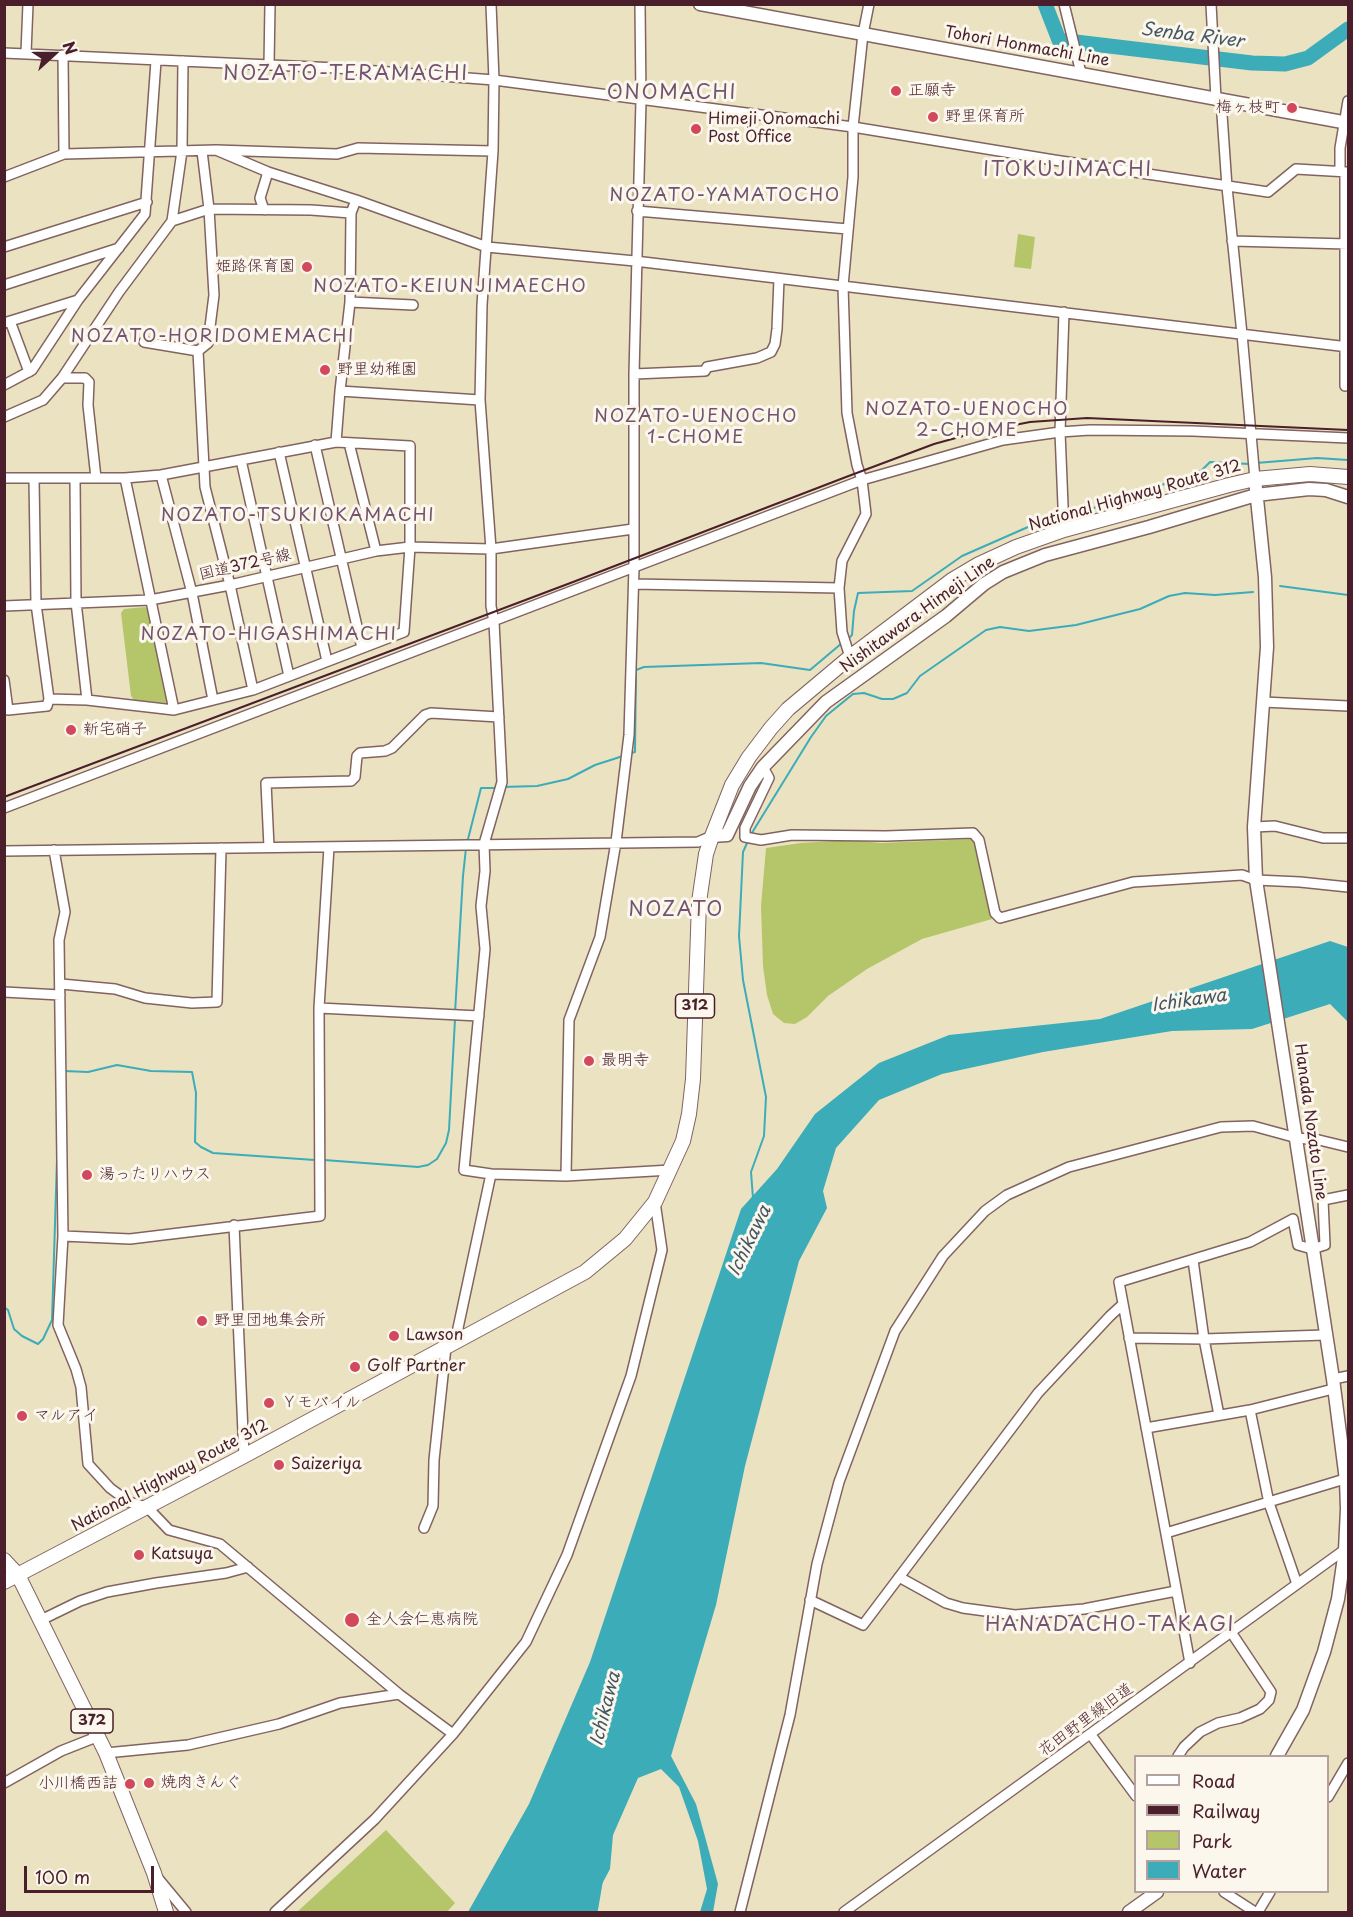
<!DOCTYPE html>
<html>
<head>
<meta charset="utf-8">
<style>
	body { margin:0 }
	#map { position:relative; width:1353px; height:1917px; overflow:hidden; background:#ebe2c2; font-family:"Playpen Sans",sans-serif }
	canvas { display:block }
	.frame { position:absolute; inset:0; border:6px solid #4a1f2b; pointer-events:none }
	.legend { position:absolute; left:1134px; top:1755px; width:195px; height:138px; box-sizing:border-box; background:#fbf7ec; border:2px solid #b4a19f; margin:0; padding:8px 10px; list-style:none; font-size:18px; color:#4a1f2b }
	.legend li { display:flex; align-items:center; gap:12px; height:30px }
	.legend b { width:30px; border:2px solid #b4a19f }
	.north { position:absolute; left:24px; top:24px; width:60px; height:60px; -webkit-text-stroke:4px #fbf7ec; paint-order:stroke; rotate:69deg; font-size:16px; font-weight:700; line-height:24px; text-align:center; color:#4a1f2b }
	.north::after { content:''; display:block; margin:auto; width:21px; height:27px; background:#4a1f2b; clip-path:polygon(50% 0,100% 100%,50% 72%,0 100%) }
	.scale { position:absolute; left:24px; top:1866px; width:130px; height:27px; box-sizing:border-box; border:3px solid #4a1f2b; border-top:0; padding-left:8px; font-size:18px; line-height:21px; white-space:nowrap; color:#4a1f2b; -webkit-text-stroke:4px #fbf7ec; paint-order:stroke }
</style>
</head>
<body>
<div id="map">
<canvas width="1353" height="1917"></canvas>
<div class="frame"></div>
<ul class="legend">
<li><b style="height:8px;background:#fff"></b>Road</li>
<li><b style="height:8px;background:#4a1f2b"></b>Railway</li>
<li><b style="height:16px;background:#b4c669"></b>Park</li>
<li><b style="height:16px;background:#3cacb9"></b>Water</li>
</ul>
<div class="north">N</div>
<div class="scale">100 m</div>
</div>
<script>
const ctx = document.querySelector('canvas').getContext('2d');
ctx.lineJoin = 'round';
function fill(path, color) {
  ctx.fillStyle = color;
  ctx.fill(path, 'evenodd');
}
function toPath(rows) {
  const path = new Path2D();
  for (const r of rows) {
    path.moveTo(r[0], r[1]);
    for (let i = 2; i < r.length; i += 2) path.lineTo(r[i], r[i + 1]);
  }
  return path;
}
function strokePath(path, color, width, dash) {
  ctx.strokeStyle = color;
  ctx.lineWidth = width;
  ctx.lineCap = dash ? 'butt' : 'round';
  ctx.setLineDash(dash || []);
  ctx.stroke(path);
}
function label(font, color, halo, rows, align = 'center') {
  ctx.font = font + ' "Playpen Sans","Klee One",sans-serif';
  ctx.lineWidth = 6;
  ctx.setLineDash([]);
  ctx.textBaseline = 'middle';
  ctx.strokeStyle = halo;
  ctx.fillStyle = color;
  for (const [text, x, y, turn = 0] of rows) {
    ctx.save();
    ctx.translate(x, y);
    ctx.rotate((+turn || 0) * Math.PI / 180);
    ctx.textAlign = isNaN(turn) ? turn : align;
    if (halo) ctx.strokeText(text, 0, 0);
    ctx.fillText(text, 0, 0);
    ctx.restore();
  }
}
fill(toPath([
	[1018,234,1035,237,1031,269,1014,267],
	[145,607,150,611,171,699,167,703,134,700,131,696,121,613,124,609],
	[971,839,975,841,992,919,922,939,867,969,828,996,807,1017,795,1024,784,1023,773,1014,767,995,763,966,761,906,766,848,801,843,850,840,881,843],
	[386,1830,455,1903,447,1912,297,1912]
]), '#b4c669');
fill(toPath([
	[1330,941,1348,947,1348,1022,1330,1004,1252,1029,1172,1031,1043,1052,942,1074,879,1100,836,1148,823,1191,827,1208,799,1261,745,1466,716,1605,671,1756,696,1804,718,1884,713,1912,700,1912,707,1889,698,1841,679,1787,661,1769,638,1778,613,1835,610,1869,587,1912,468,1912,529,1804,590,1662,741,1209,777,1169,815,1114,879,1063,949,1035,1100,1019]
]), '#3cacb9');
strokePath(toPath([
	[1256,463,1317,458,1348,460],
	[1066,516,1114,502,1201,471,1210,462,1250,464],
	[1280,586,1348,595],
	[847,640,852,635,854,611,858,593,912,591,962,556,1028,527,1060,517],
	[628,754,635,752,636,670,644,667,761,663,810,670,842,643],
	[502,787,537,786,568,779,595,765,623,756],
	[750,836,811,737,826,716,853,694,864,693,882,699,893,699,907,693,920,676,986,630,1000,627,1029,631,1076,625,1140,609,1169,596,1185,593,1215,595,1253,592],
	[748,841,743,852,739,936,743,980,766,1097,764,1136,751,1172,753,1198],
	[467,843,481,788,497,788],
	[455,1013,463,876,466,848],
	[64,1071,88,1072,117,1065,151,1071,192,1072,196,1093,195,1142,201,1147,213,1153,315,1160],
	[324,1160,418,1167,428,1165,437,1159,446,1143,449,1130,455,1019],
	[4,1307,8,1310,14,1329,22,1336,38,1344,43,1339,52,1320,57,1159]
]), '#3cacb9', 2);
strokePath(toPath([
	[1045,4,1059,40,1252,63,1285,64,1308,58,1348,29],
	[590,1912,595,1883]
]), '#3cacb9', 15);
const minor = toPath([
	[491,4,494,80,493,151,482,305,480,400,491,549,491,606,494,622,502,782,484,844,485,871,481,906,485,949,464,1170,491,1174,566,1176,671,1170],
	[1064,4,1081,73],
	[1211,4,1216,99],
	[4,53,337,68,494,80,853,127,1054,160,1268,192,1296,169,1348,172],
	[26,53,28,4],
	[63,55,64,154],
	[269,65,270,4],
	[1221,100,1227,187,1242,334,1255,479],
	[216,150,268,172,356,200,487,247,635,261,1348,347],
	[4,177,64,154,216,150,337,154,358,148,493,151],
	[264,210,260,198,268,172],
	[637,211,848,229],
	[172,221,209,209,311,210,351,213],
	[1232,241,1348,244],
	[4,247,147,202],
	[4,285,119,248],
	[350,302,413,305],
	[10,321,29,372],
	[4,323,78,300],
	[144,342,198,351,208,343,214,295,209,209,202,151],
	[198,351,205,487,230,585,253,690],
	[634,374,705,371,707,367,757,358,771,352,775,344,777,329,779,279],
	[62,378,85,378,89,382,88,405,96,478],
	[4,385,32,370,78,300,145,214,156,61],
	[1345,386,1345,174,1340,171,1340,148,1348,101],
	[340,391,480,400],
	[4,417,43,400,62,378,119,292,172,221,182,151,183,61],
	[336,442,340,391,350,302,351,213,356,200],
	[349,443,376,551],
	[315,445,362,648],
	[279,452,327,661],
	[241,460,289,676],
	[161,475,192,593,213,700],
	[4,478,125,478,161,475,336,442,410,446,410,547,404,632,253,690,174,710,87,700,49,699,47,706,8,710,4,680],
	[75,478,76,602,87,700],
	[125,478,174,710],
	[34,479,36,604,49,699],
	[1064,530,1060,432,1064,312],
	[634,584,839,588],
	[4,606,150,600,230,585,376,551,410,547,491,549,633,529],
	[850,657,842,632,839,588,842,561,866,514,862,480,857,465,847,413,843,286,853,177,853,127,863,34,869,4],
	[1263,702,1348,706],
	[763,767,769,778,745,828,745,837,761,840,792,835,886,836,973,833,979,840,995,913,1000,918,1133,882,1242,875,1256,880,1300,882,1348,887],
	[4,808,862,480,1003,440,1060,432,1090,430,1193,431,1348,438],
	[1254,827,1275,826,1323,838,1348,838],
	[269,847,266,783,351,781,355,777,357,756,360,753,385,751,392,748,425,715,431,713,499,717],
	[54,850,65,912,59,940,63,1236,130,1239,320,1216,319,1008,329,847],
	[4,851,698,842,712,836],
	[61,984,115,989,145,998,192,1003,217,1002,221,848],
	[4,992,60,995],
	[319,1008,479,1016],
	[566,1176,569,1020,600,937,616,842,629,735,634,567,634,374,641,100,640,4],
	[234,1225,244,1456],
	[63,1236,58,1325,76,1369,81,1387,88,1464,110,1488,129,1502,147,1507,169,1530,220,1544,399,1694,453,1734],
	[1193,1260,1204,1339,1219,1415],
	[1129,1338,1204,1339,1325,1335],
	[455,1342,491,1174],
	[1333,1379,1348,1376],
	[1250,1410,1269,1503,1297,1584],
	[1146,1428,1250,1410,1333,1389],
	[424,1528,433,1506,434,1460,446,1347],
	[1166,1533,1348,1478],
	[899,1577,946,1603,963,1608,1015,1615,1084,1609,1176,1591],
	[810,1600,863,1625,1038,1393,1110,1316,1122,1305],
	[41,1620,80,1601,107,1592,156,1583,226,1573,248,1567],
	[1190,1663,1119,1282,1250,1242,1293,1219,1298,1245,1312,1249,1325,1245,1323,1200,1348,1195],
	[1091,1735,1136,1796],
	[106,1753,188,1745,279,1724,340,1703,399,1694],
	[1178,1756,1184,1747,1200,1732,1218,1723,1240,1718,1260,1709,1269,1700,1271,1692,1231,1632],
	[4,1783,61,1751,99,1736],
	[1328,1797,1348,1763],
	[157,1877,186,1912],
	[1224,1892,1255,1912],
	[275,1912,375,1819,453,1734,526,1642,567,1555,631,1376,662,1250,655,1202],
	[740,1912,790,1715,817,1564,839,1482,895,1331,943,1256,985,1211,1007,1195,1069,1167,1221,1127,1253,1126,1297,1138,1319,1140,1348,1147],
	[844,1912,1347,1548],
	[1258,1912,1270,1892]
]);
const major = toPath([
	[700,4,1348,123],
	[1255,479,1265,577,1267,647,1254,827,1256,880,1333,1379,1346,1480,1347,1509,1345,1550,1338,1599,1324,1652,1303,1710,1277,1756],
	[712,836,727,835,750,786,763,767,826,702,946,616,984,584,1003,572,1045,555,1149,527,1256,495,1309,489,1326,490,1348,497],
	[1129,1912,1157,1892]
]);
const highway = toPath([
	[4,1560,18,1575,106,1753,154,1873,166,1912],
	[4,1582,244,1456,585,1272,625,1239,655,1202,683,1141,689,1114,693,1079,699,902,706,854,712,836,732,785,749,757,771,728,788,709,850,657,952,580,979,564,1016,547,1064,530,1229,485,1255,479,1310,474,1348,477]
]);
strokePath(minor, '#826360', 12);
strokePath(major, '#826360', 15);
strokePath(highway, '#826360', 16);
strokePath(minor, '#fff', 9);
strokePath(major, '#fff', 12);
strokePath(highway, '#fff', 14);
strokePath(toPath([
	[4,797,573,582,846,477,934,444,974,433,1030,422,1087,418,1348,430]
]), '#4a1f2b', 2);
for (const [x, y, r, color] of [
	[896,91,6,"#d1495b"],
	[1292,108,6,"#d1495b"],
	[933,117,6,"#d1495b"],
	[696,129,6,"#d1495b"],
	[307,267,6,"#d1495b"],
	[325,370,6,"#d1495b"],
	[71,730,6,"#d1495b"],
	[589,1061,6,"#d1495b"],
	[87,1175,6,"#d1495b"],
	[202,1321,6,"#d1495b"],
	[394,1336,6,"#d1495b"],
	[355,1367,6,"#d1495b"],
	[269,1403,6,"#d1495b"],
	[22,1416,6,"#d1495b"],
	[279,1465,6,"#d1495b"],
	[139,1555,6,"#d1495b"],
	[352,1620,8,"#d1495b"],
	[149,1783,6,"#d1495b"],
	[130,1784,6,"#d1495b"]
]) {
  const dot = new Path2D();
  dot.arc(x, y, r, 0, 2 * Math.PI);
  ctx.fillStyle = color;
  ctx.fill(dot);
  strokePath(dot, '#fbf7ec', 2);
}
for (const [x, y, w] of [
	[695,1006,39],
	[92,1721,42]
]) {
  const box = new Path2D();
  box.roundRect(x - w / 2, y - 12, w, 24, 4.5);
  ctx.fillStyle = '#fbf7ec';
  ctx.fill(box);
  strokePath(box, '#4a1f2b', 1.5);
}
label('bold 15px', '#4a1f2b', null, [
	["312",695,1006],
	["372",92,1721]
]);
label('16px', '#4a1f2b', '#fbf7ec', [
	["Tohori Honmachi Line",1027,47,10],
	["National Highway Route 312",1135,496,-16],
	["国道372号線",245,565,-13],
	["Nishitawara Himeji Line",918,615,-36],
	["Hanada Nozato Line",1310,1122,82],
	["National Highway Route 312",170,1476,-28],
	["花田野里線旧道",1086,1720,-36]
]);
label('16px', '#4a1f2b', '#fbf7ec', [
	["正願寺",908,91],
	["梅ヶ枝町",1280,108,"right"],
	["野里保育所",945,117],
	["Himeji Onomachi",708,120],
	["Post Office",708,138],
	["姫路保育園",295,267,"right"],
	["野里幼稚園",337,370],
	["新宅硝子",83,730],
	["最明寺",601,1061],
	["湯ったりハウス",99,1175],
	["野里団地集会所",214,1321],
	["Lawson",406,1336],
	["Golf Partner",367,1367],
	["Ｙモバイル",281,1403],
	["マルアイ",34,1416],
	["Saizeriya",291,1465],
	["Katsuya",151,1555],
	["全人会仁恵病院",366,1620],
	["焼肉きんぐ",161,1783],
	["小川橋西詰",118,1784,"right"]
], 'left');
label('italic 18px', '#445764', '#fbf7ec', [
	["Senba River",1192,36,7],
	["Ichikawa",1189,1001,-8],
	["Ichikawa",750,1241,-64],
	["Ichikawa",606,1709,-76]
]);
ctx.letterSpacing = '1.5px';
label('18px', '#74536e', '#fbf7ec', [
	["NOZATO-YAMATOCHO",725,196],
	["NOZATO-KEIUNJIMAECHO",450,287],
	["NOZATO-HORIDOMEMACHI",213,337],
	["NOZATO-UENOCHO",967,410],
	["2-CHOME",967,431],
	["NOZATO-UENOCHO",696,417],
	["1-CHOME",696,438],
	["NOZATO-TSUKIOKAMACHI",298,516],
	["NOZATO-HIGASHIMACHI",269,635]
]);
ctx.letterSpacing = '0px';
ctx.letterSpacing = '1.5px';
label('20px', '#74536e', '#fbf7ec', [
	["NOZATO-TERAMACHI",346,74],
	["ONOMACHI",672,93],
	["ITOKUJIMACHI",1068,170],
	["NOZATO",676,910],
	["HANADACHO-TAKAGI",1110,1625]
]);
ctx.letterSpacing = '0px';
</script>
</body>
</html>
